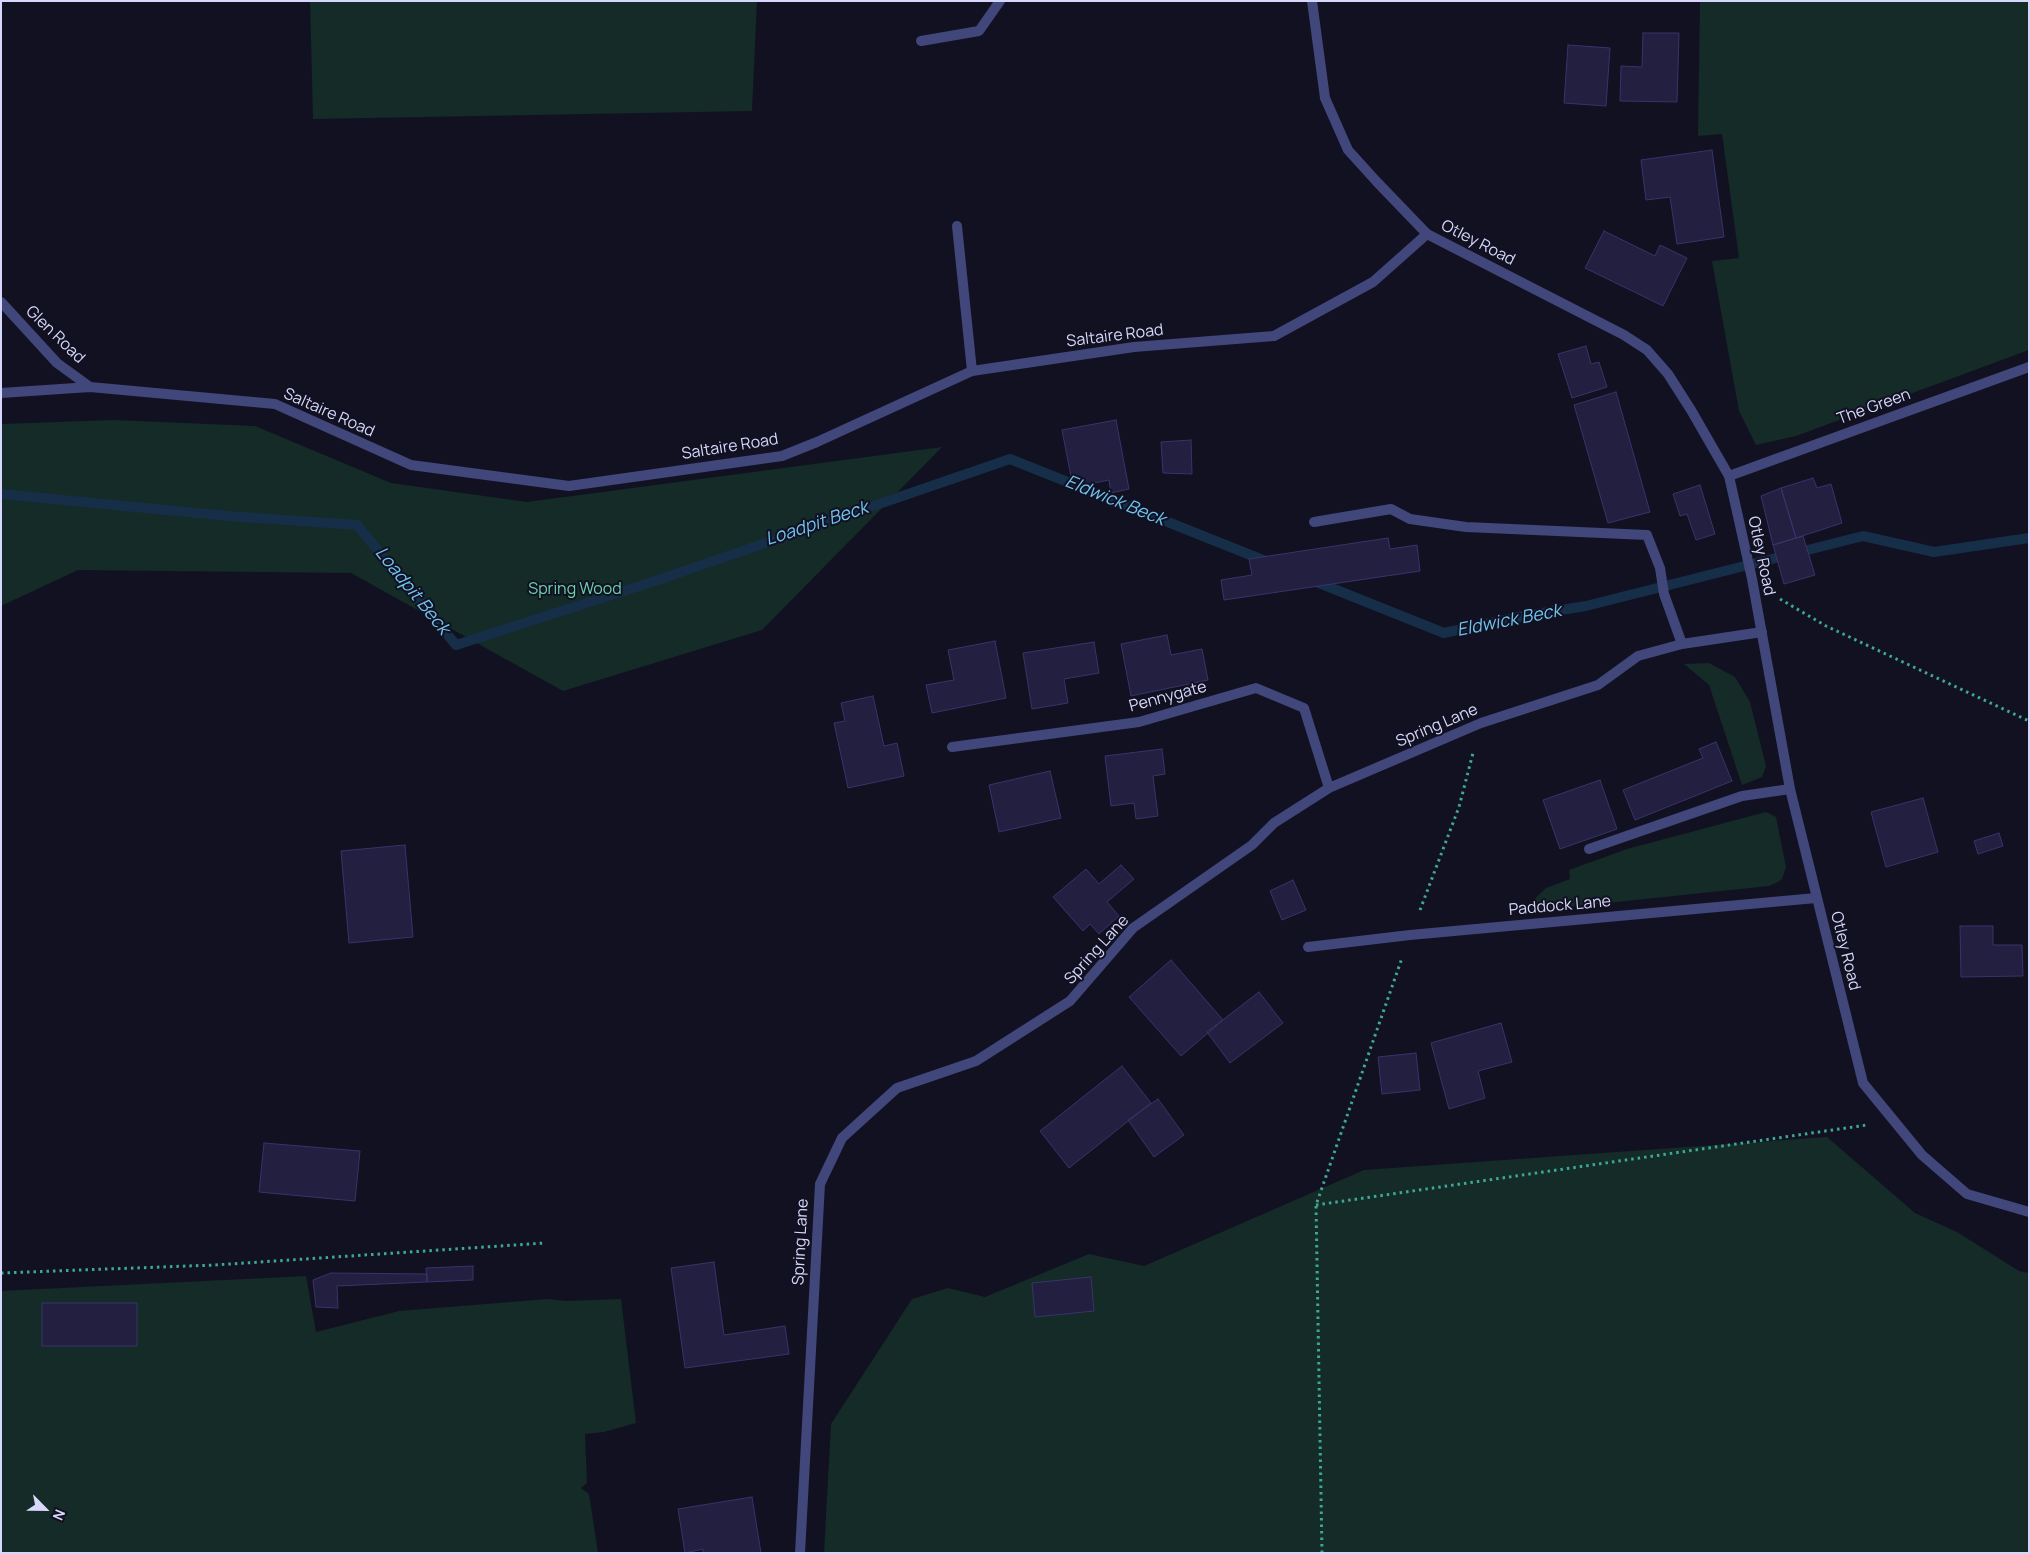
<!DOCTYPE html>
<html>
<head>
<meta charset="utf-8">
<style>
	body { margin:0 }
	#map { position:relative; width:2030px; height:1554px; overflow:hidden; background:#112; font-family:Manrope,sans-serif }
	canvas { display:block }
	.frame { position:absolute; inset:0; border:2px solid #d6d7fa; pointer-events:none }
	.north { position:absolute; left:20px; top:1484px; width:50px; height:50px; -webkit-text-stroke:4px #112; paint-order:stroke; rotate:113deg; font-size:14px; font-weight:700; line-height:20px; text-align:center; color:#d6d7fa }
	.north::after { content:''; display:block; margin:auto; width:18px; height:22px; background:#d6d7fa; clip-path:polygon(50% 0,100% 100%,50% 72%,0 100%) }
</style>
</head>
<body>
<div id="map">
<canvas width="2030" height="1554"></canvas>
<div class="frame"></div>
<div class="north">N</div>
</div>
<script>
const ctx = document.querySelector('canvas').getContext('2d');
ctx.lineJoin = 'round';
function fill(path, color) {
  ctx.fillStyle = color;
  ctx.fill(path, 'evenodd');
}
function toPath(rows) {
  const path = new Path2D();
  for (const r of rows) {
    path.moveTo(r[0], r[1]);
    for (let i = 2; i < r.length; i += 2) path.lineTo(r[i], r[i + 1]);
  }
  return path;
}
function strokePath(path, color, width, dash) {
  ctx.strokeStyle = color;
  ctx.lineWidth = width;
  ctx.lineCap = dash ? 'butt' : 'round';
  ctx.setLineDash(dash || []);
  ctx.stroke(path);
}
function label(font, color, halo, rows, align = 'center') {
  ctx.font = font + ' Manrope,sans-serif';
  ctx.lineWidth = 4;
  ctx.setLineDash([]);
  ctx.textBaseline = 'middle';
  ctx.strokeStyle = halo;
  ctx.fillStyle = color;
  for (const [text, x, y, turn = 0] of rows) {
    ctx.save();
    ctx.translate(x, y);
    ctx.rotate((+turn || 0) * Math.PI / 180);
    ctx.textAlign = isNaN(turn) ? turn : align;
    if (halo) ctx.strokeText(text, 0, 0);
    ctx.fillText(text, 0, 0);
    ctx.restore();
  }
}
fill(toPath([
	[310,1,757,1,752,111,313,119],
	[1700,1,2029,1,2029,350,1796,436,1756,445,1739,411,1712,261,1739,258,1722,134,1698,136],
	[113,420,255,426,391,483,527,502,942,447,762,630,563,691,351,573,78,570,1,606,1,424],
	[1709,663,1735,677,1750,702,1766,766,1762,777,1742,785,1709,685,1684,664],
	[1766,812,1776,817,1786,867,1782,879,1778,882,1769,886,1521,912,1546,888,1570,879,1569,870,1627,849],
	[1827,1137,1915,1213,1957,1232,2019,1271,2029,1273,2029,1553,824,1553,831,1424,912,1299,948,1288,985,1297,1089,1254,1144,1266,1364,1170],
	[306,1276,316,1332,399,1311,548,1299,565,1301,621,1299,636,1423,604,1432,585,1434,587,1483,581,1488,589,1494,598,1553,1,1553,1,1291]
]), '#142b27');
strokePath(toPath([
	[1,494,228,516,357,525,456,645,652,582,1010,459,1268,562],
	[1314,581,1444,633,1523,616,1586,606,1863,536,1934,552,2029,538]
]), '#162e47', 10);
const building = toPath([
	[1643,33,1679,33,1677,102,1620,101,1621,66,1642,67,1643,33],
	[1568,45,1610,48,1606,106,1564,103,1568,45],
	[1712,150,1724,237,1677,244,1670,197,1646,200,1641,160,1712,150],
	[1604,231,1655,256,1660,245,1687,258,1663,306,1585,268,1604,231],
	[1586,346,1591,364,1599,362,1607,387,1572,398,1558,354,1586,346],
	[1616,392,1650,512,1608,523,1574,405,1616,392],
	[1116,420,1129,489,1111,493,1109,480,1073,487,1062,430,1116,420],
	[1191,440,1192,474,1163,473,1161,442,1191,440],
	[1813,478,1817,488,1831,484,1842,523,1796,538,1781,488,1813,478],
	[1700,485,1715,534,1696,540,1687,514,1680,516,1673,494,1700,485],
	[1781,488,1796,538,1773,545,1761,496,1781,488],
	[1803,536,1815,575,1784,584,1773,545,1803,536],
	[1388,538,1390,549,1417,545,1420,571,1224,600,1221,580,1252,575,1249,559,1388,538],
	[1167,635,1171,655,1202,649,1208,680,1131,696,1121,644,1167,635],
	[995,641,1006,698,932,713,926,685,954,680,948,650,995,641],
	[1094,642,1099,673,1064,679,1068,703,1032,709,1023,653,1094,642],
	[873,696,884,746,897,743,904,776,848,788,834,723,845,721,841,703,873,696],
	[1716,742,1732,781,1635,820,1623,790,1703,758,1699,749,1716,742],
	[1162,749,1165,774,1153,776,1158,816,1136,819,1134,803,1111,806,1105,756,1162,749],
	[1050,771,1061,818,999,832,989,785,1050,771],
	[1600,780,1617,829,1560,849,1543,800,1600,780],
	[1923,798,1938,852,1886,867,1871,812,1923,798],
	[1999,833,2003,846,1978,854,1974,841,1999,833],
	[405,845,413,937,349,943,341,851,405,845],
	[1121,865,1134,879,1107,902,1119,916,1099,934,1090,924,1083,931,1053,897,1086,869,1099,884,1121,865],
	[1293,880,1306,910,1282,920,1270,891,1293,880],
	[1960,926,1993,926,1993,945,2022,945,2023,976,1961,977,1960,926],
	[1171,960,1223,1020,1181,1056,1129,997,1171,960],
	[1259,992,1283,1023,1230,1063,1207,1032,1259,992],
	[1501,1023,1512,1062,1478,1071,1485,1098,1449,1109,1431,1043,1501,1023],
	[1416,1053,1420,1090,1382,1094,1378,1057,1416,1053],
	[1122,1066,1151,1103,1069,1168,1040,1131,1122,1066],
	[1158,1099,1184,1135,1154,1157,1128,1120,1158,1099],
	[264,1143,360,1151,355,1201,259,1192,264,1143],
	[714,1262,724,1335,785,1326,789,1354,685,1368,671,1268,714,1262],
	[473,1266,473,1280,427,1282,426,1268,473,1266],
	[331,1273,427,1274,427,1282,337,1286,338,1308,316,1307,313,1280,331,1273],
	[1091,1277,1094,1311,1035,1317,1032,1283,1091,1277],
	[42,1303,137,1303,137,1346,42,1346,42,1303],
	[752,1497,761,1553,703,1553,703,1549,685,1553,678,1509,752,1497]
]);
fill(building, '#221f41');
strokePath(building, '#38346a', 1);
strokePath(toPath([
	[1780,599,1826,626,2029,721],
	[1420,910,1459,807,1473,753],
	[1316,1205,1867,1125],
	[1,1273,215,1265,545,1243],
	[1322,1553,1316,1205,1402,958]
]), '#3da894', 3, [2.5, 4]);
strokePath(toPath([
	[957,226,972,371],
	[1589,849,1742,796,1790,789]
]), '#41467b', 10);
strokePath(toPath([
	[921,41,979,31,1000,1],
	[1,302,57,363,90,387],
	[1,393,90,387,275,404,411,465,569,486,782,456,817,442,972,371,1134,347,1274,336,1373,282,1427,234],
	[1729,476,2029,367],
	[1314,522,1391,509,1410,519,1466,527,1647,535,1660,568,1664,594,1682,644],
	[952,747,1139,722,1256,688,1304,708,1329,788],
	[1308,947,1410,935,1816,898],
	[800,1553,820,1184,842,1138,897,1088,976,1061,1070,1001,1133,928,1252,845,1274,823,1329,788,1481,723,1598,685,1638,656,1682,644,1762,632]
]), '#41467b', 10);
strokePath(toPath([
	[1312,1,1325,98,1348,150,1377,182,1427,234,1624,335,1647,350,1668,374,1691,410,1729,476,1752,579,1790,789,1863,1083,1922,1155,1967,1194,2029,1212]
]), '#41467b', 10);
label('16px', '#d6d7fa', '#112', [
	["Otley Road",1478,243,27],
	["Glen Road",55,335,44],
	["Saltaire Road",1115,336,-7],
	["The Green",1874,407,-20],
	["Saltaire Road",329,413,24],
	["Saltaire Road",730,447,-9],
	["Otley Road",1761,556,78],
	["Pennygate",1168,697,-15],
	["Spring Lane",1437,726,-23],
	["Paddock Lane",1560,906,-5],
	["Spring Lane",1097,950,-48],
	["Otley Road",1845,951,76],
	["Spring Lane",801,1242,-87]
]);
label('16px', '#6bd2ab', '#112', [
	["Spring Wood",575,590]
]);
label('italic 18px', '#70c3ee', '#112', [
	["Eldwick Beck",1115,501,22],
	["Loadpit Beck",817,524,-18],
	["Loadpit Beck",412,591,51],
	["Eldwick Beck",1509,621,-11]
]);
</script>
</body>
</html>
